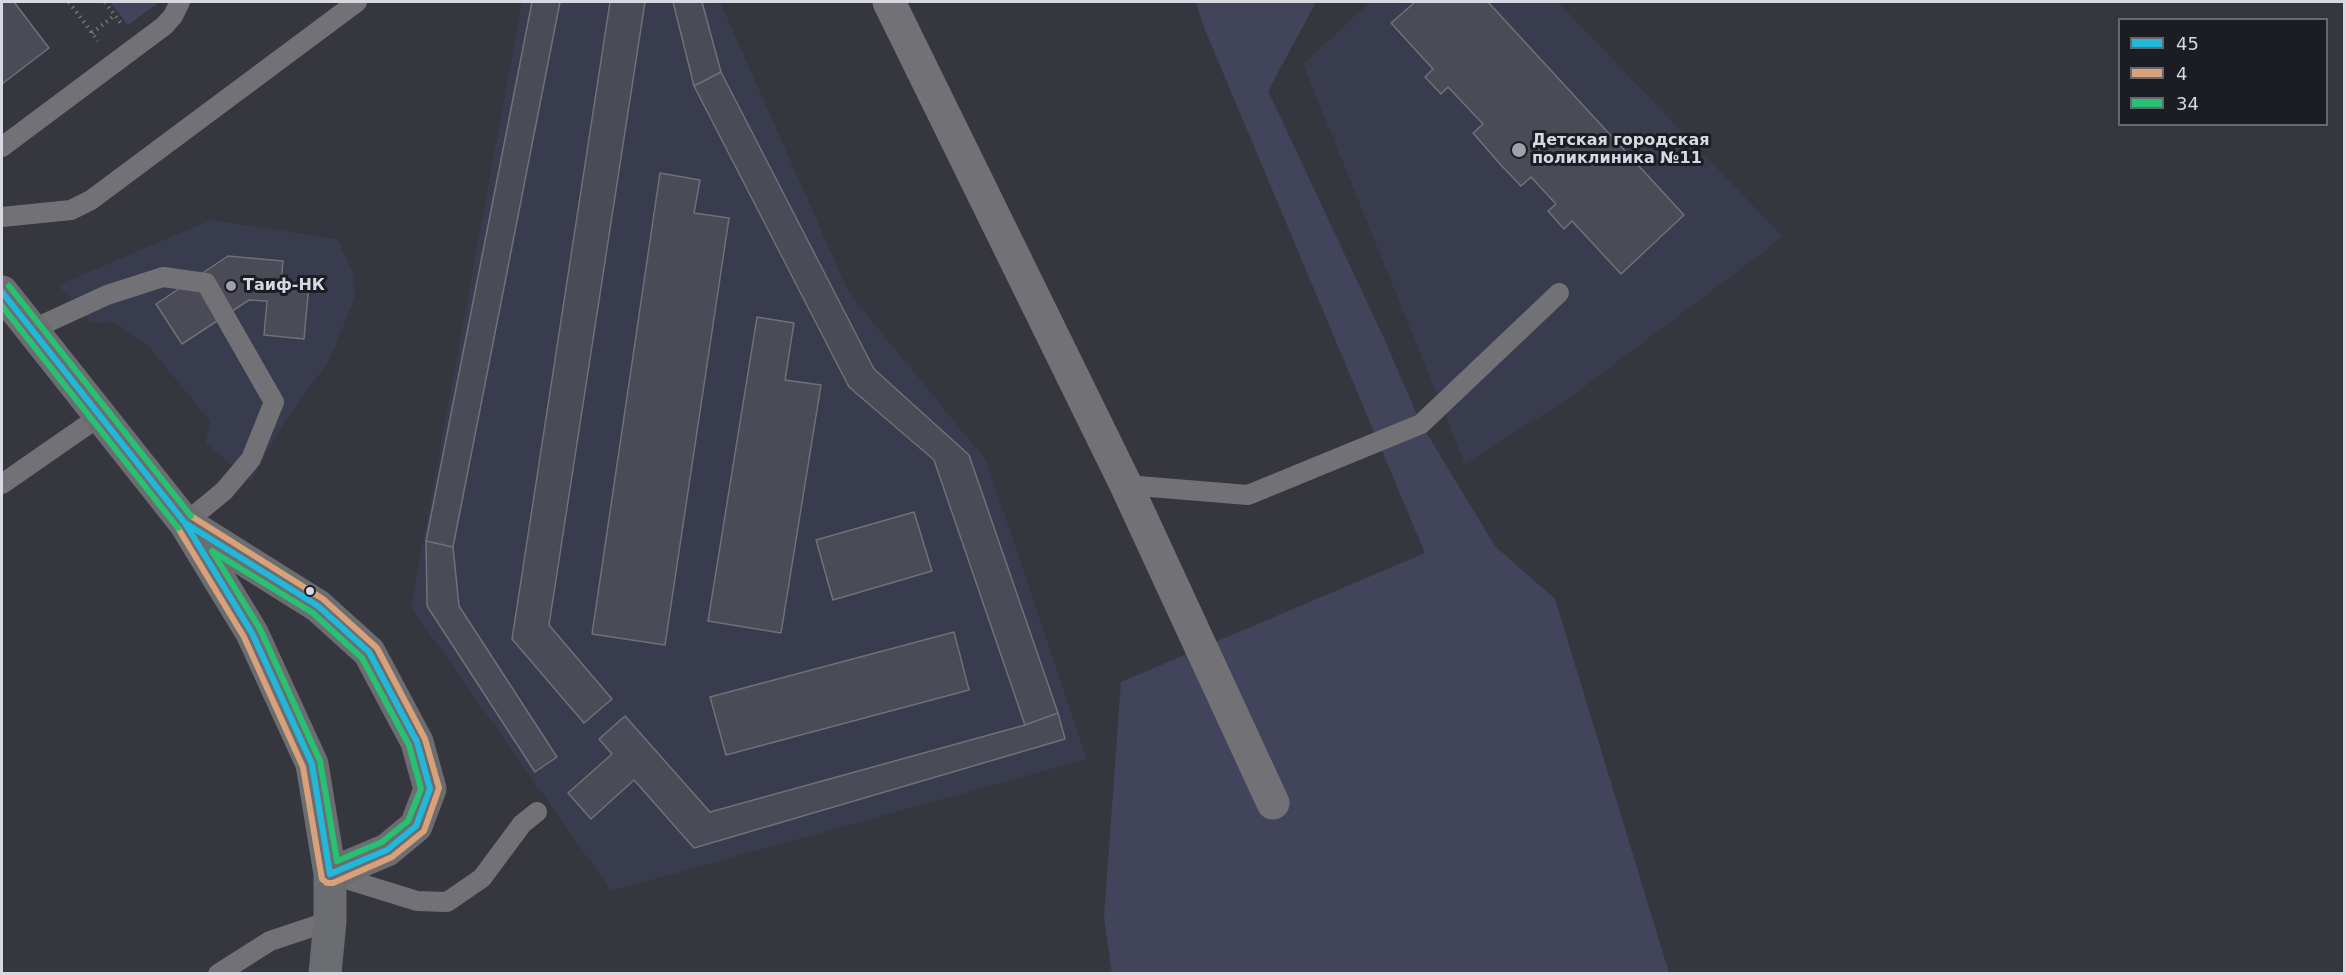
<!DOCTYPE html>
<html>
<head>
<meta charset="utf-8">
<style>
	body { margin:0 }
	#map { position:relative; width:2346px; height:975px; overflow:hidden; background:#36373e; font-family:"DejaVu Sans",sans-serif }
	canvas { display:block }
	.frame { position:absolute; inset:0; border:3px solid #d7d8e1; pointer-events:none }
	.legend { position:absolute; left:2118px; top:18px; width:210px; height:108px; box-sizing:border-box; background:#1c1c23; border:2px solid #67676f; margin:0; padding:8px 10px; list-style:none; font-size:18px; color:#d7d8e1 }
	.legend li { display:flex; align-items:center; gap:12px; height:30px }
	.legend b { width:30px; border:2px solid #67676f }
</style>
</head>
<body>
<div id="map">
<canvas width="2346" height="975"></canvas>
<div class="frame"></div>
<ul class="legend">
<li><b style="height:8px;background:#20b9da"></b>45</li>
<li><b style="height:8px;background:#d9a179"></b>4</li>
<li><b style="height:8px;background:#26c172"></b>34</li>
</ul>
</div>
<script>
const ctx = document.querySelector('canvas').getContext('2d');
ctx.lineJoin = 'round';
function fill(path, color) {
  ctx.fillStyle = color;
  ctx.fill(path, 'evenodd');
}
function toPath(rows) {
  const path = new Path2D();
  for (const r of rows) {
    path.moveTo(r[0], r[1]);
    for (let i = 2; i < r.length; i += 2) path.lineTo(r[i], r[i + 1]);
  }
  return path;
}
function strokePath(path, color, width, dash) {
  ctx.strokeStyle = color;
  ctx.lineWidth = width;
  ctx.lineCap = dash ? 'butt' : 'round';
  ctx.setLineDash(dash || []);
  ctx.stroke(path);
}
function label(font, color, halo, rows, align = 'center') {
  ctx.font = font + ' "DejaVu Sans",sans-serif';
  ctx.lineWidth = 6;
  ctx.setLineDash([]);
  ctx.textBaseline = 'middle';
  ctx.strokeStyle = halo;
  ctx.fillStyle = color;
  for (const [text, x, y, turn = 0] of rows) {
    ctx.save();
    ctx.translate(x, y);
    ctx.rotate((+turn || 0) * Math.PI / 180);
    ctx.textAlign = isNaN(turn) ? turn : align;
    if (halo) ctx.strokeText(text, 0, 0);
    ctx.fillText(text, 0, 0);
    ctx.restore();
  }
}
fill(toPath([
	[522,2,720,2,849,293,986,460,1087,759,611,891,411,607],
	[1370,2,1558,2,1783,237,1572,396,1465,464,1303,64],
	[211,220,337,239,353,272,355,297,329,361,286,419,251,481,206,443,210,421,149,347,115,322,91,323,58,285]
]), '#393b4e');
fill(toPath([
	[110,2,159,2,128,25],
	[1196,2,1316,2,1268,91,1382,334,1421,424,1495,546,1555,599,1669,973,1112,974,1104,917,1121,682,1425,553,1203,25]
]), '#42445b');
const building = toPath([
	[2,2,14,2,49,48,2,84,2,2],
	[532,2,560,2,453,547,426,541,532,2],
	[610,2,645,2,549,625,612,699,584,723,512,639,610,2],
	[673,2,702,2,721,72,694,86,673,2],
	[1415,2,1488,2,1684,215,1621,274,1572,221,1564,229,1548,211,1556,204,1531,177,1521,186,1500,164,1473,133,1483,124,1448,87,1441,94,1425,77,1433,69,1391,23,1415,2],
	[721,72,874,369,969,455,1058,713,1025,725,934,460,849,387,694,86,721,72],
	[660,173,700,180,694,213,729,218,665,645,592,634,660,173],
	[228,256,283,261,281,283,309,285,304,339,264,335,267,301,249,300,182,344,156,304,228,256],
	[757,317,794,323,785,380,821,385,781,633,708,621,757,317],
	[914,512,932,571,833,600,816,540,914,512],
	[426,541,453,547,459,606,557,757,535,772,427,606,426,541],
	[954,632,969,690,726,755,710,697,954,632],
	[1058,713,1065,739,694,848,634,780,591,819,568,793,612,754,599,739,625,716,710,812,1025,725,1058,713]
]);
fill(building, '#4a4b56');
strokePath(building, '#707177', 1.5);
strokePath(toPath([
	[69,2,98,41],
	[105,2,122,25],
	[92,33,115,15]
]), '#727377', 4, [1.5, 4.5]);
strokePath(toPath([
	[2,147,164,26,173,16,180,2],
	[2,217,71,210,91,200,357,2],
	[31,330,107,295,163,277,206,283,274,402,251,459,224,491,185,523],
	[2,484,100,416],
	[1126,485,1248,495,1421,424,1559,293],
	[330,874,417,901,447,902,482,878,522,824,537,812],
	[218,974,270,941,330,921]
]), '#727276', 20);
strokePath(toPath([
	[889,2,1126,485,1273,803]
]), '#727276', 33);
strokePath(toPath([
	[2,292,185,523,252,633,312,764,330,874,330,921,325,974],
	[189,525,318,606,369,652,417,742,430,789,416,826,387,850,330,874]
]), '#6c6d71', 33);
strokePath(toPath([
	[2,292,185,523,100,416,2,292],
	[185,523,318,606,369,652,417,742,430,789,416,826,387,850,330,874,312,764,252,633,185,523]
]), '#20b9da', 6);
strokePath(toPath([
	[178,528,244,637,303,767,322,879,327,883,333,883,392,857,424,831,439,788,425,739,377,648,323,599,191,516]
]), '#d9a179', 6);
strokePath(toPath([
	[9,286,191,516],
	[2,306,178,528],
	[212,551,313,613,362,658,409,745,421,789,408,821,382,842,337,861,320,761,260,629,212,551]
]), '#26c172', 6);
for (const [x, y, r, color] of [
	[1519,150,8,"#9fa0a8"],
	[231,286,6,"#9fa0a8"],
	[310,591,5,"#d7d8e1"]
]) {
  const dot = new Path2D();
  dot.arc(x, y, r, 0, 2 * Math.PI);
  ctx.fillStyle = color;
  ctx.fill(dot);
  strokePath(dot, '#1c1c23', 2);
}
label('bold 16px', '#d7d8e1', '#1c1c23', [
	["Детская городская",1532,141],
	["поликлиника №11",1532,159],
	["Таиф-НК",243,286]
], 'left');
</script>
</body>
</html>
